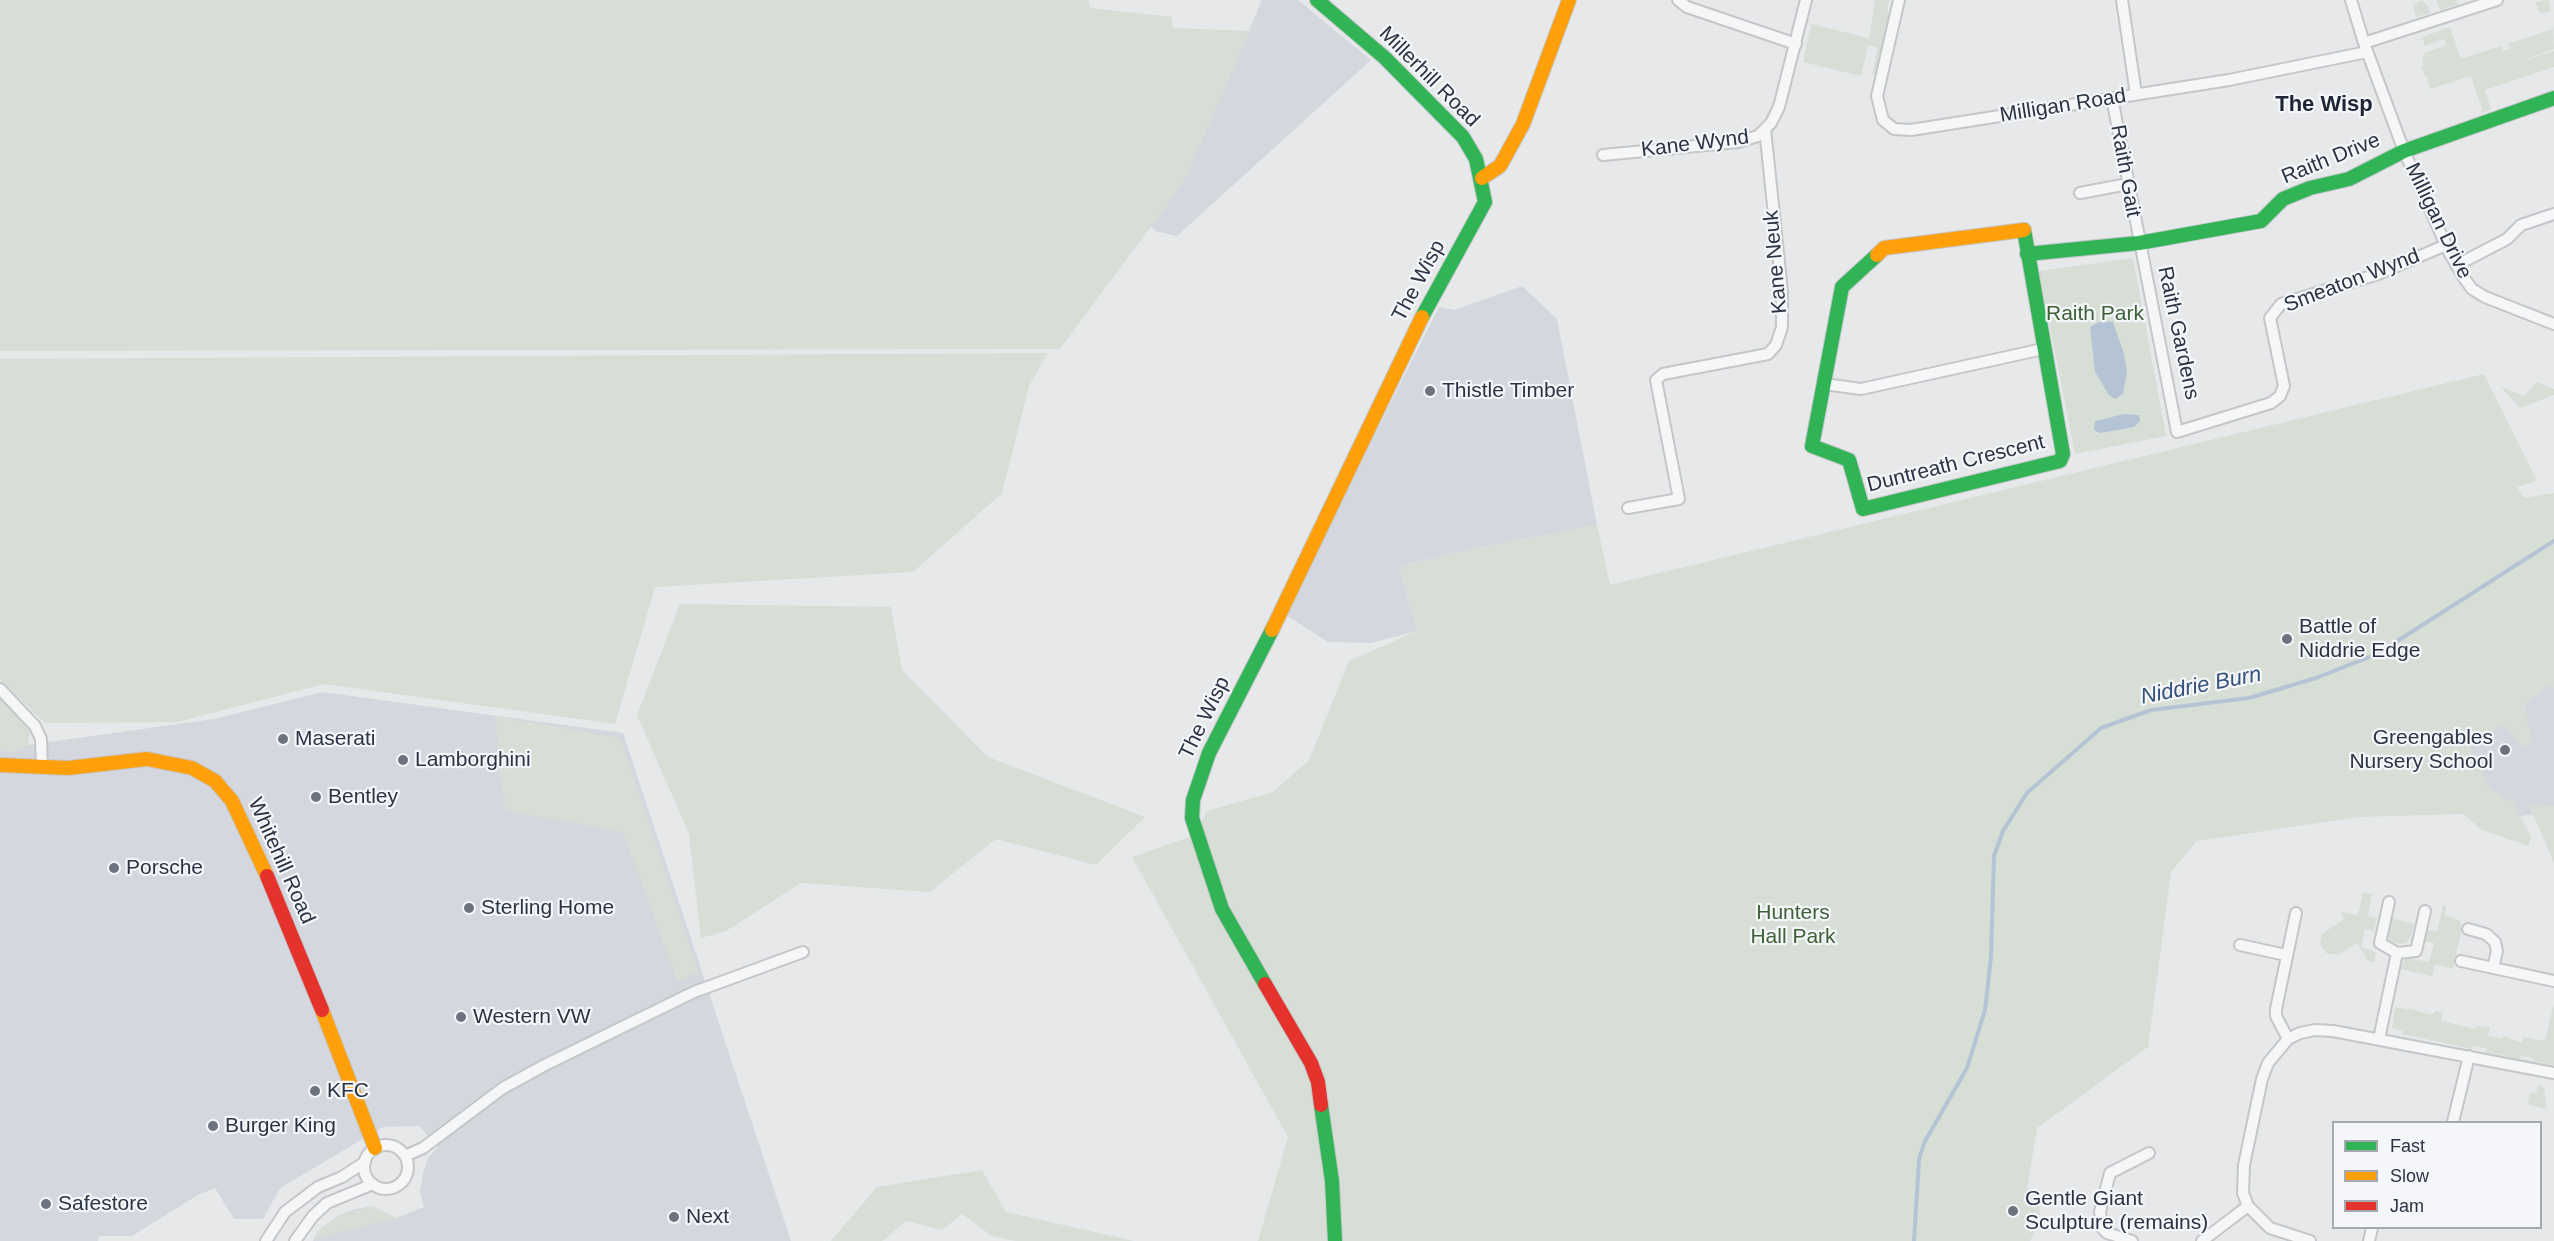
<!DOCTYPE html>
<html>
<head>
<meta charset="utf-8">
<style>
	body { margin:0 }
	#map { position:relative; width:2554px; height:1241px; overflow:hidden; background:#e6e8ea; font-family:Arial,sans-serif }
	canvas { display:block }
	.legend { position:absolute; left:2332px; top:1121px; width:210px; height:108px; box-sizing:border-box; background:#f4f6f9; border:2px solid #a4a8b1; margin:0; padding:8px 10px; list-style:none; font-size:18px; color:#2b3445 }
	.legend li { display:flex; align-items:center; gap:12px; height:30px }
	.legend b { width:30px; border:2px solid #a4a8b1 }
</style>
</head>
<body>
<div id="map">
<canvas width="2554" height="1241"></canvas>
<ul class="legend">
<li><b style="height:8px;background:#30b455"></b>Fast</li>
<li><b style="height:8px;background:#ff9f0a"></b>Slow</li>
<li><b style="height:8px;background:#e5322d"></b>Jam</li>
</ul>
</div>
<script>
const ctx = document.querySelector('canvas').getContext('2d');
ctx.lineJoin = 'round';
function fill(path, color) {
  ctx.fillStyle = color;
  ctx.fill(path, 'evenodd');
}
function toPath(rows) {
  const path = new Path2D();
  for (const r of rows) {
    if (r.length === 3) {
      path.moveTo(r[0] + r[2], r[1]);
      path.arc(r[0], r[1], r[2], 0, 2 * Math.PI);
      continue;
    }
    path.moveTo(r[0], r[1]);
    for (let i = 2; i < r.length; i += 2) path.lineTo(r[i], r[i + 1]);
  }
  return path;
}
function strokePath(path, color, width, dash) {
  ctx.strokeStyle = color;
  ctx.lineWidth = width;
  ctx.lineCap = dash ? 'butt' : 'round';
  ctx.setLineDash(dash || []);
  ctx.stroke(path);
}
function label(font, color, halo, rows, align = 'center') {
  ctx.font = font + ' Arial,sans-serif';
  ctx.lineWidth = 4.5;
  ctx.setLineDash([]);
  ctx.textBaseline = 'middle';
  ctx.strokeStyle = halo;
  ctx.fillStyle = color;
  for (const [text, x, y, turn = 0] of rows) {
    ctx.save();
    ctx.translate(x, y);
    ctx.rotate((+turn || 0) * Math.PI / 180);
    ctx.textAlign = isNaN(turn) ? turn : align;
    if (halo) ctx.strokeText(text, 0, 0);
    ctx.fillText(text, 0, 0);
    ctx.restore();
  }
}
fill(toPath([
	[1262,0,1298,0,1371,60,1177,236,1155,231,1151,226,1183,183],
	[1522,286,1557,319,1597,525,1472,549,1399,566,1417,631,1371,643,1328,642,1284,614,1439,307,1455,310],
	[2554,674,2554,811,2502,819,2462,764,2456,716],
	[322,692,623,733,791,1241,313,1241,317,1232,336,1217,352,1210,372,1206,396,1218,424,1207,420,1192,423,1173,428,1158,438,1147,419,1126,383,1127,280,1188,263,1219,234,1219,215,1188,198,1195,132,1236,99,1236,98,1241,0,1241,0,750,14,752,28,745,214,719]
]), '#d4d7dd');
fill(toPath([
	[0,0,1088,0,1090,8,1172,17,1173,28,1250,31,1183,183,1060,349,0,351],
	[1875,0,1889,0,1887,10,1892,17,1880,71,1872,75,1878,48,1868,45,1861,76,1803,62,1811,24,1869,38],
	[2422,0,2428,6,2430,13,2416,17,2413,5],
	[2436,0,2456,0,2458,4,2440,10],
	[2549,0,2550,12,2540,13,2535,2],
	[2450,27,2461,59,2501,46,2503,51,2510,49,2508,44,2553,29,2554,49,2515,63,2554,51,2554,67,2485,90,2491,110,2483,112,2471,76,2430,89,2427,77,2425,77,2421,66,2424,65,2422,57,2425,56,2424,53,2446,45,2444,39,2425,46,2422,37],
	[2133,258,2166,436,2075,454,2039,271],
	[1048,353,1029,386,1002,493,913,572,655,587,615,724,324,684,177,722,45,723,0,680,0,359],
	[2484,374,2537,481,2517,487,2524,498,2554,493,2554,688,2548,686,2525,705,2532,742,2523,748,2503,725,2470,747,2489,787,2512,802,2531,837,2528,846,2482,830,2463,814,2359,817,2197,841,2171,872,2148,1047,2037,1128,2027,1189,2031,1188,2039,1198,2040,1220,2030,1241,1258,1241,1288,1137,1132,857,1195,835,1207,811,1273,792,1309,760,1349,661,1417,631,1399,566,1472,549,1597,525,1610,585],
	[2537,382,2554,389,2554,395,2520,408,2501,387,2524,396],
	[680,604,891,607,902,670,988,757,1145,817,1096,865,996,839,930,892,801,883,726,931,701,938,689,834,637,715],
	[0,698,18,715,30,732,28,745,14,752,0,750],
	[496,716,620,738,698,972,677,981,623,832,506,811,499,770],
	[2529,805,2554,806,2554,863],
	[2363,892,2372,894,2368,916,2377,918,2374,931,2365,929,2361,947,2376,952,2374,962,2368,961,2357,943,2338,955,2326,953,2320,944,2322,934,2344,919,2341,912,2358,915],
	[2443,905,2446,906,2445,916,2460,920,2462,928,2453,969,2435,964,2432,976,2400,969,2406,958,2429,962,2434,943,2424,941,2427,930,2437,932],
	[2391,918,2414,924,2411,936,2406,943,2398,944,2391,941,2388,933],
	[2554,1003,2554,1065,2532,1061,2533,1058,2521,1056,2520,1059,2486,1052,2486,1048,2472,1046,2472,1049,2402,1034,2403,1031,2392,1028,2395,1007,2409,1010,2409,1008,2430,1015,2436,1011,2443,1013,2441,1021,2476,1029,2477,1026,2490,1027,2488,1036,2502,1039,2503,1036,2522,1043,2524,1037,2545,1041],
	[2538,1084,2544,1088,2547,1109,2527,1104,2530,1093,2536,1094],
	[982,1170,1006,1212,1134,1241,1016,1241,992,1236,962,1214,942,1230,906,1221,882,1241,831,1241,877,1187],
	[372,1206,396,1218,313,1240,317,1232,336,1217]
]), '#d6ded6');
fill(toPath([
	[2101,321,2113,322,2124,354,2127,372,2123,394,2115,399,2109,395,2095,372,2090,327],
	[2124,414,2139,415,2140,421,2134,427,2100,433,2094,430,2095,421]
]), '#b4c4d5');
strokePath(toPath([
	[1914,1241,1919,1160,1924,1143,1967,1068,1985,1010,1991,957,1994,856,2003,831,2027,793,2101,728,2151,710,2249,698,2316,678,2377,654,2554,541]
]), '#b4c4d5', 4);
const street = toPath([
	[1678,0,1687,7,1796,44],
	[1899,0,1877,96,1883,120,1894,129,1911,130,2229,80,2367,52],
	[2122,0,2136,94],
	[2351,0,2364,43,2404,151,2450,254,2464,278,2472,289,2485,297,2554,324],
	[2364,43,2497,0],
	[2112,98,2177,432,2271,403,2280,396,2284,386,2270,318,2281,304,2378,274,2446,245],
	[1603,155,1738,142,1758,136,1771,123,1779,107,1806,0],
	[2080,193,2128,184],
	[2457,265,2507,239,2521,225,2554,214],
	[1824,384,1861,389,2043,349],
	[1628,508,1679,499,1656,380,1663,374,1768,354,1776,345,1782,327,1782,291,1765,129],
	[0,689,35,726,41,739,42,768],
	[2468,929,2486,934,2495,942,2497,951,2493,968],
	[2240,945,2286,955],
	[2397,953,2416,951,2425,911],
	[2461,961,2554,981],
	[2288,1039,2276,1016,2276,1009,2296,913],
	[2379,1039,2397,953,2380,943,2389,902],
	[2453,1122,2469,1056],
	[386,1167,22],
	[405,1156,423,1148,503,1088,545,1065,694,992,803,952],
	[266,1241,285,1212,318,1187,342,1177,365,1162],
	[295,1241,313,1216,327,1203,373,1184],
	[2132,1241,2107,1233,2102,1228,2100,1212,2110,1173,2149,1153],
	[2202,1241,2248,1206],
	[2310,1241,2270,1228,2248,1206,2243,1193,2244,1165,2262,1079,2268,1063,2288,1039,2300,1033,2315,1030,2333,1031,2554,1073],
	[2369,1241,2372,1228]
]);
const fast = toPath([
	[1317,0,1385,58,1463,137,1476,159,1485,202,1422,317],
	[2027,254,2139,243,2261,221,2283,199,2310,188,2349,179,2404,151,2554,98],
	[1877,255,1842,287,1812,446,1849,460,1863,509,2060,461,2063,454,2024,230],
	[1265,984,1222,909,1192,818,1193,800,1209,753,1272,630],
	[1321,1105,1332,1181,1335,1241]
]);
const slow = toPath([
	[1482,178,1500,166,1523,124,1569,0],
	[1877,255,1884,248,2024,230],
	[1272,630,1422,317],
	[0,765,68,768,147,759,192,768,215,781,232,801,267,876],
	[322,1010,375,1148]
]);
const jam = toPath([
	[267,876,322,1010],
	[1265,984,1311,1063,1318,1082,1321,1105]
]);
strokePath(street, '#c4c6c8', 14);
strokePath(fast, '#c4c6c8', 16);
strokePath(slow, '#c4c6c8', 16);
strokePath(jam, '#c4c6c8', 16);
strokePath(street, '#f5f6f7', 10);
strokePath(fast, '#30b455', 14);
strokePath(slow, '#ff9f0a', 14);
strokePath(jam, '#e5322d', 14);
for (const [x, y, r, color] of [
	[1430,391,6,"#6c737f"],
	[2287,639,6,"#6c737f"],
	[283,739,6,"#6c737f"],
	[2505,750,6,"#6c737f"],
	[403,760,6,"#6c737f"],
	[316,797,6,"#6c737f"],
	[114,868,6,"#6c737f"],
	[469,908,6,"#6c737f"],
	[461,1017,6,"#6c737f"],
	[315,1091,6,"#6c737f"],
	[213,1126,6,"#6c737f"],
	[46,1204,6,"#6c737f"],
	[2013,1211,6,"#6c737f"],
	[674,1217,6,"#6c737f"]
]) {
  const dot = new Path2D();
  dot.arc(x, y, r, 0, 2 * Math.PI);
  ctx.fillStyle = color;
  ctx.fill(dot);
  strokePath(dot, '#f4f6f9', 2);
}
label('21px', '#2b3445', '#f4f6f9', [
	["Millerhill Road",1429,77,45],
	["Milligan Road",2063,106,-9],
	["Kane Wynd",1695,144,-7],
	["Raith Drive",2331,159,-22],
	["Raith Gait",2125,171,80],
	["Milligan Drive",2438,221,64],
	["Kane Neuk",1776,262,-95],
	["The Wisp",1419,281,-62],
	["Smeaton Wynd",2352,281,-21],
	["Raith Gardens",2178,333,78],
	["Duntreath Crescent",1956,464,-14],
	["The Wisp",1205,718,-64],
	["Whitehill Road",281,861,66]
]);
label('21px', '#3f6138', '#f4f6f9', [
	["Raith Park",2095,314],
	["Hunters",1793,913],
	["Hall Park",1793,937]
]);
label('21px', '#2b3445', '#f4f6f9', [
	["Thistle Timber",1442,391],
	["Battle of",2299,627],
	["Niddrie Edge",2299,651],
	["Greengables",2493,738,"right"],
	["Nursery School",2493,762,"right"],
	["Maserati",295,739],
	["Lamborghini",415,760],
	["Bentley",328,797],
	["Porsche",126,868],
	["Sterling Home",481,908],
	["Western VW",473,1017],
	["KFC",327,1091],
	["Burger King",225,1126],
	["Gentle Giant",2025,1199],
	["Sculpture (remains)",2025,1223],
	["Safestore",58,1204],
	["Next",686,1217]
], 'left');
label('bold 22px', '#1d2536', '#f4f6f9', [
	["The Wisp",2324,105]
]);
label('italic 22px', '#34527a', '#f4f6f9', [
	["Niddrie Burn",2201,686,-11]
]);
</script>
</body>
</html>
